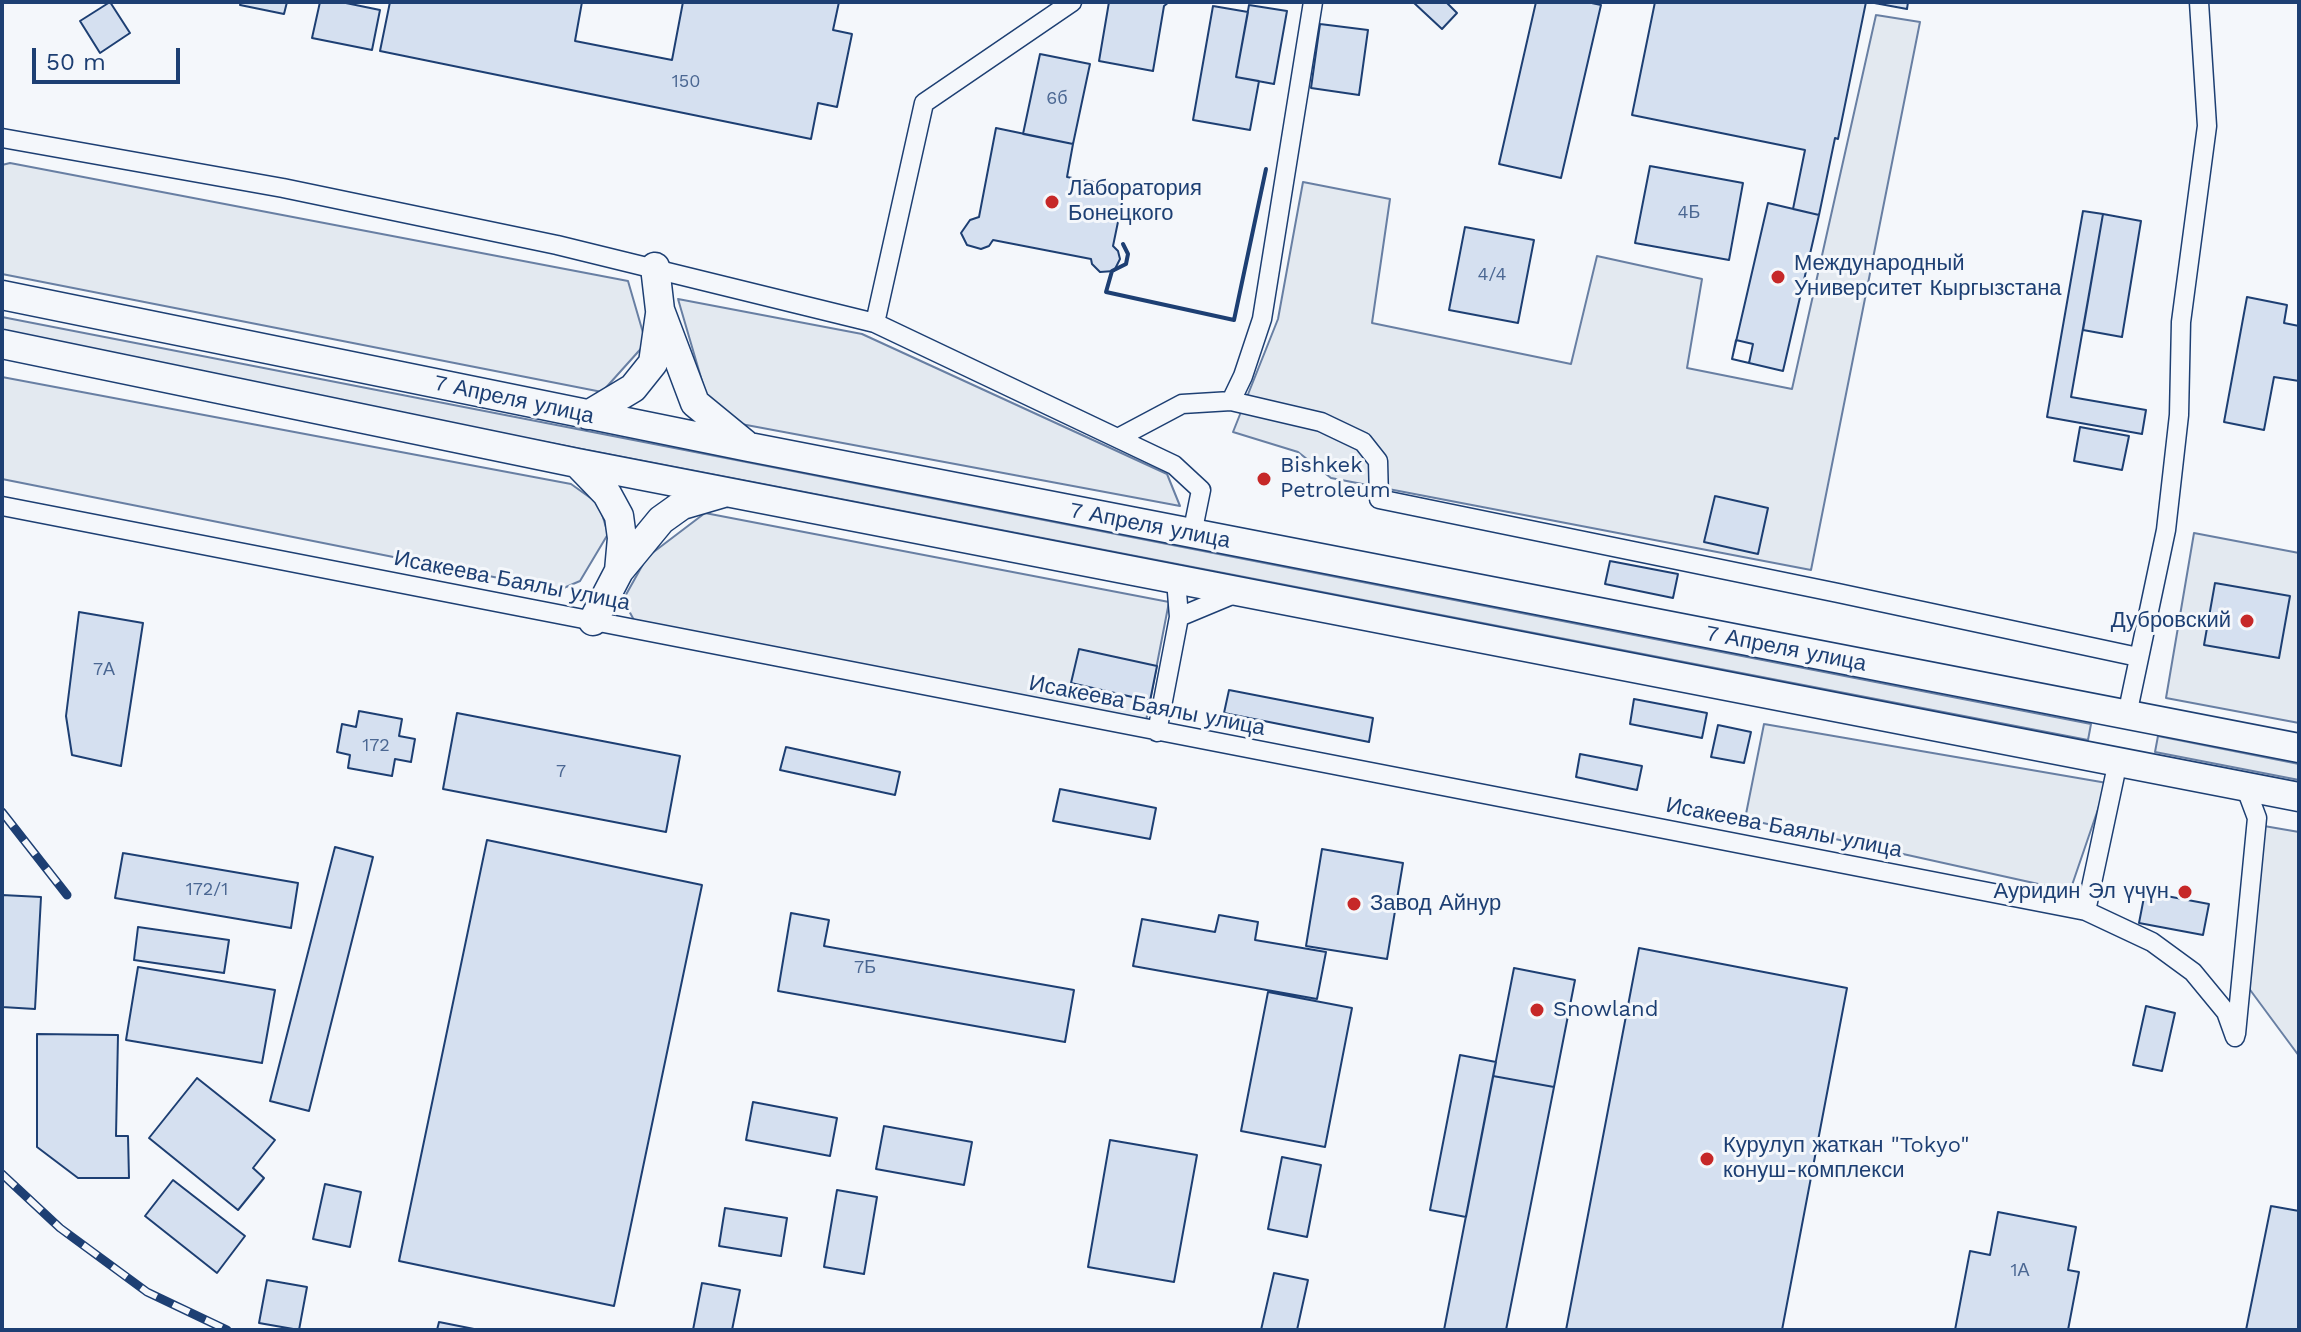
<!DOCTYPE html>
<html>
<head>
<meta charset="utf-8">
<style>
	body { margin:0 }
	#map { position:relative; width:2301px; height:1332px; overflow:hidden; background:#f4f7fb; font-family:"Work Sans",sans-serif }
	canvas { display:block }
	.frame { position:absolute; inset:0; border:4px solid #1d3f73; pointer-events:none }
	.scale { position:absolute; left:32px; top:48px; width:148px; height:36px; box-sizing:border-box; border:4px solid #1d3f73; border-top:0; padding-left:10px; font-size:24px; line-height:28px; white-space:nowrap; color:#1d3f73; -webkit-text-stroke:6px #f4f7fb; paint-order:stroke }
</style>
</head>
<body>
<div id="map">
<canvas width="2301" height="1332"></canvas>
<div class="frame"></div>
<div class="scale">50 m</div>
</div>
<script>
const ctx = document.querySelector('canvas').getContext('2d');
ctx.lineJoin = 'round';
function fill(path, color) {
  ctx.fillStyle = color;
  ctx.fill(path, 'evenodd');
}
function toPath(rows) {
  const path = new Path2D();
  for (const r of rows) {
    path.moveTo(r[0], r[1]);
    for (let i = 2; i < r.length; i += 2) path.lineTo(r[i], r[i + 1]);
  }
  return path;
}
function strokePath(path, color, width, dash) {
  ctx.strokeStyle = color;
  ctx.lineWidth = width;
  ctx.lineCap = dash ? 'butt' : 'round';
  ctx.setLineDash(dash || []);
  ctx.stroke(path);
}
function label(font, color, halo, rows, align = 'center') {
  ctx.font = font + ' "Work Sans",sans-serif';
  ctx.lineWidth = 6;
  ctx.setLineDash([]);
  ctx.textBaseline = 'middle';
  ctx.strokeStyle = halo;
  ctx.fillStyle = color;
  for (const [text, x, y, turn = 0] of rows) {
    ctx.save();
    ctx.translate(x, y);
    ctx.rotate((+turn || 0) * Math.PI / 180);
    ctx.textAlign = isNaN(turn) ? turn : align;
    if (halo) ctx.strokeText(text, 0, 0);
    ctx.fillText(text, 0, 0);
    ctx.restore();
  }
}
const green = toPath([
	[1876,15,1920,22,1811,570,1331,478,1298,452,1233,432,1278,319,1303,182,1390,199,1372,323,1571,364,1597,256,1702,279,1687,368,1792,389,1876,15],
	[10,163,628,281,646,343,602,392,2,274,2,165,10,163],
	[678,299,862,334,1167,474,1180,506,741,424,709,405,678,299],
	[2,317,2091,724,2088,740,2,337,2,317],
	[2,377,571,484,599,504,608,534,580,581,559,590,2,479,2,377],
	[705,513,1169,602,1146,721,634,620,623,600,647,557,705,513],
	[2194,533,2299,553,2299,723,2166,698,2194,533],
	[1764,724,2107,783,2070,891,1745,819,1764,724],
	[2158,736,2299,764,2299,780,2155,752,2158,736],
	[2264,826,2299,832,2299,1056,2245,983,2264,826]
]);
fill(green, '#e3e9f0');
strokePath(green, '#687fa3', 2);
const building = toPath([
	[110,2,130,33,100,53,80,21,110,2],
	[241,2,287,2,284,14,240,5,241,2],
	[320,2,341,2,380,10,372,50,312,38,320,2],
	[390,2,582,2,575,41,672,60,683,2,839,2,833,30,852,34,837,107,818,103,811,139,380,51,390,2],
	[1109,2,1169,2,1164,6,1153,71,1099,61,1109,2],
	[1413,2,1446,2,1457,13,1442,29,1413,2],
	[1536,2,1587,2,1601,5,1561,178,1499,164,1536,2],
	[1655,2,1866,2,1838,139,1835,138,1819,215,1793,209,1805,150,1632,115,1655,2],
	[1869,2,1908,2,1907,9,1869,2],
	[1249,5,1287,11,1274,84,1236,77,1249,5],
	[1213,6,1248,12,1236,77,1259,81,1250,130,1193,120,1213,6],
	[1320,24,1368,30,1359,95,1311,88,1320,24],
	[1040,54,1090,64,1073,144,1023,134,1040,54],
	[996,128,1073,144,1067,177,1125,188,1113,246,1118,251,1120,259,1114,271,1100,272,1092,264,1091,259,993,240,989,246,981,249,967,245,961,233,970,220,979,217,996,128],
	[1650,166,1743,183,1729,260,1635,243,1650,166],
	[1768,203,1819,215,1783,371,1732,359,1768,203],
	[2083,211,2103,214,2071,397,2146,410,2142,434,2047,417,2083,211],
	[2103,214,2141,221,2122,337,2083,330,2103,214],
	[1465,227,1534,240,1518,323,1449,310,1465,227],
	[2247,297,2287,305,2284,323,2299,326,2299,381,2274,377,2264,430,2224,422,2247,297],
	[1736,340,1753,344,1749,363,1732,359,1736,340],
	[2080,427,2129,436,2122,470,2074,461,2080,427],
	[1715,496,1768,508,1758,554,1704,542,1715,496],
	[1610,561,1678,574,1673,598,1605,584,1610,561],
	[2215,583,2290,596,2279,658,2204,645,2215,583],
	[79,612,143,623,121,766,72,755,66,716,79,612],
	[1079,649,1157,666,1150,701,1071,683,1079,649],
	[1229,690,1373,718,1369,742,1224,713,1229,690],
	[1634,699,1707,713,1702,738,1630,724,1634,699],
	[359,711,402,719,399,736,415,739,411,762,395,759,392,776,348,768,350,755,337,752,342,724,356,727,359,711],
	[457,713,680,756,666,832,443,789,457,713],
	[1718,725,1751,732,1744,763,1711,757,1718,725],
	[786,747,900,772,895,795,780,770,786,747],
	[1580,754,1642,766,1637,790,1576,777,1580,754],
	[1060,789,1156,808,1150,839,1053,821,1060,789],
	[487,840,702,885,614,1306,399,1261,487,840],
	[335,847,373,857,309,1111,270,1101,335,847],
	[1322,849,1403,863,1387,959,1306,946,1322,849],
	[123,853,298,883,291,928,115,898,123,853],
	[2145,892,2209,904,2203,935,2139,923,2145,892],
	[2,895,41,897,35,1009,2,1007,2,895],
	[791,913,829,920,824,946,1074,990,1065,1042,778,991,791,913],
	[1219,915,1258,922,1255,940,1326,952,1317,999,1133,966,1142,919,1215,932,1219,915],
	[138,927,229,940,224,973,134,960,138,927],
	[1639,948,1847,988,1782,1330,1566,1330,1639,948],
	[138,967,275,990,262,1063,126,1040,138,967],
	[1514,968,1575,980,1554,1087,1493,1076,1514,968],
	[1268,992,1352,1008,1325,1147,1241,1131,1268,992],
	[2146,1006,2175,1013,2162,1071,2133,1065,2146,1006],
	[37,1034,118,1035,116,1136,128,1136,129,1178,78,1178,37,1147,37,1034],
	[1460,1055,1496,1062,1466,1217,1430,1210,1460,1055],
	[1493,1076,1554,1087,1506,1330,1444,1330,1493,1076],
	[197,1078,275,1140,253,1168,264,1178,238,1210,149,1138,197,1078],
	[753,1102,837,1118,830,1156,746,1140,753,1102],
	[884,1126,972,1142,964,1185,876,1169,884,1126],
	[1110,1140,1197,1155,1174,1282,1088,1267,1110,1140],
	[1282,1157,1321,1165,1307,1237,1268,1229,1282,1157],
	[173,1180,245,1236,217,1273,145,1216,173,1180],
	[325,1184,361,1192,350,1247,313,1239,325,1184],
	[837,1190,877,1197,864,1274,824,1267,837,1190],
	[2271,1206,2299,1211,2299,1330,2246,1330,2271,1206],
	[725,1208,787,1218,781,1256,719,1246,725,1208],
	[1998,1212,2076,1227,2068,1270,2079,1272,2068,1330,1955,1330,1970,1251,1990,1255,1998,1212],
	[1274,1273,1308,1280,1297,1330,1261,1330,1274,1273],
	[267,1280,307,1287,299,1330,259,1323,267,1280],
	[702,1283,740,1290,732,1330,693,1330,702,1283],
	[439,1322,479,1330,437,1330,439,1322]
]);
fill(building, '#d5e0f0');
strokePath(building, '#1d3f73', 2);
const minor = toPath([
	[2,138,283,188,557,245,875,323,1174,465,1201,490,1192,534],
	[875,323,924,103,1072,2],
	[1231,401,1321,422,1363,442,1378,461,1379,499,1838,593,2138,657],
	[1118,438,1182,404,1231,401,1243,376,1262,319,1313,2],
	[2,506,2086,911,2152,942,2193,972,2226,1012,2235,1037],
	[1179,617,1239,592],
	[2127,715,2166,530,2179,415,2181,322,2207,126,2199,2],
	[1157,732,1179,617,1176,580],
	[2086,911,2118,761],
	[2236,1034,2257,818,2245,786]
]);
const primary = toPath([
	[655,267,660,310,695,403,745,444],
	[2,295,749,447,2299,748],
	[2,344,577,463,2299,797],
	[588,415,633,388,653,363,660,314],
	[577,463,607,494,619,516,622,538,619,571],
	[593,621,619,571,661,520,682,505,723,493]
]);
strokePath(minor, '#1d3f73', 21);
strokePath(primary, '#1d3f73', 31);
strokePath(minor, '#f4f7fb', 18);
strokePath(primary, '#f4f7fb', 28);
const rail = toPath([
	[2,812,67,895],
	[2,1174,60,1228,147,1292,227,1330]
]);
strokePath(rail, '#1d3f73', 9);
strokePath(rail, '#f4f7fb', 6, [18]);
strokePath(toPath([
	[1123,244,1128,254,1126,264,1112,271,1106,292,1234,320,1266,169]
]), '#1d3f73', 4);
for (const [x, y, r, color] of [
	[1052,202,8,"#c62828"],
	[1778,277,8,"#c62828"],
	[1264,479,8,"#c62828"],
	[2247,621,8,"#c62828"],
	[2185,892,8,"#c62828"],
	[1354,904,8,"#c62828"],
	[1537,1010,8,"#c62828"],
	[1707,1159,8,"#c62828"]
]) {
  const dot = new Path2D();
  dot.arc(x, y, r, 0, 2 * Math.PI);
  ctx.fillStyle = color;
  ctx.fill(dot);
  strokePath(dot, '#f4f7fb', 3);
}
label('18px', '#4b6792', null, [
	["150",686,82],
	["6б",1057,99],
	["4Б",1689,213],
	["4/4",1492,275],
	["7А",104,670],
	["172",376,746],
	["7",561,772],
	["172/1",207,890],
	["7Б",865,968],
	["1А",2020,1271]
]);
label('22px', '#1d3f73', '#f4f7fb', [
	["Лаборатория",1068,189],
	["Бонецкого",1068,214],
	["Международный",1794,264],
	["Университет Кыргызстана",1794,289],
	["Bishkek",1280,466],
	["Petroleum",1280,491],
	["Дубровский",2231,621,"right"],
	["Ауридин Эл үчүн",2169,892,"right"],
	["Завод Айнур",1370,904],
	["Snowland",1553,1010],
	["Курулуп жаткан \"Tokyo\"",1723,1146],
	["конуш-комплекси",1723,1171]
], 'left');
label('22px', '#1d3f73', '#f4f7fb', [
	["7 Апреля улица",514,400,12],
	["7 Апреля улица",1150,526,11],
	["Исакеева Баялы улица",512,581,11],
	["7 Апреля улица",1786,649,11],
	["Исакеева Баялы улица",1147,706,11],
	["Исакеева Баялы улица",1784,828,11]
]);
</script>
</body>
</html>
